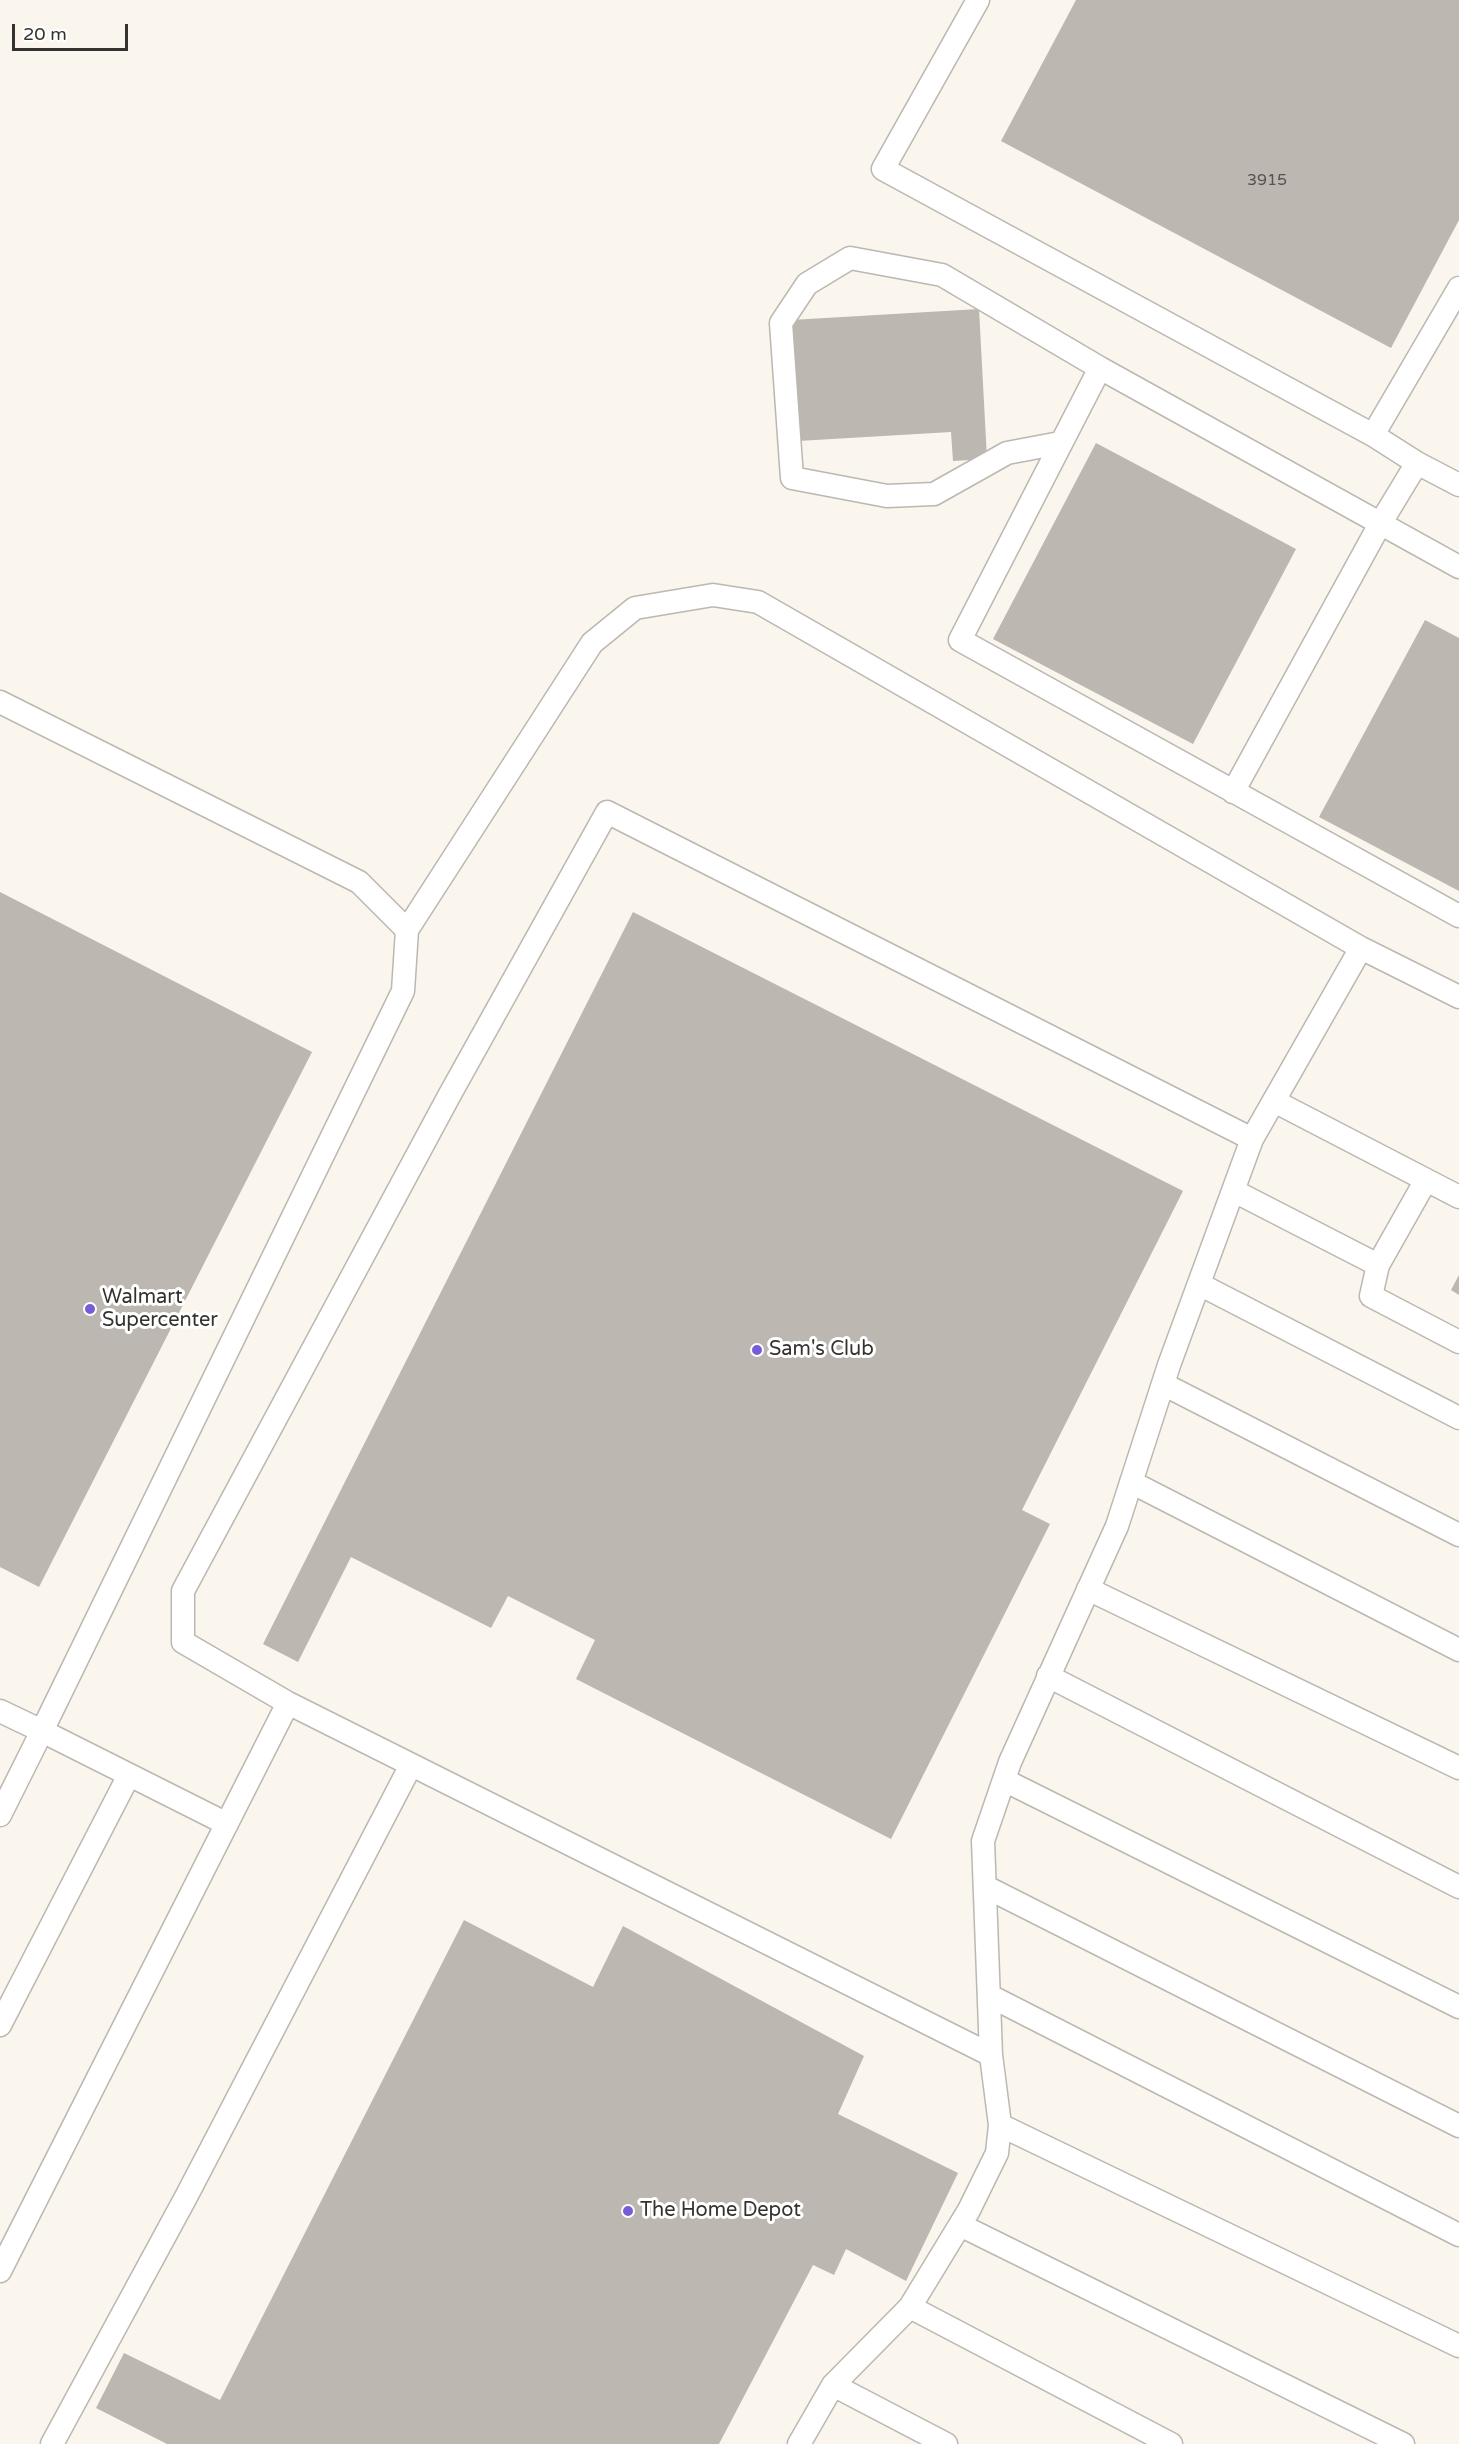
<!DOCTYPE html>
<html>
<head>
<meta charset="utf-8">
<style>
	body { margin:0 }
	#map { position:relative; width:1459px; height:2444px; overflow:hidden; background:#faf5ed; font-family:"Varela Round",sans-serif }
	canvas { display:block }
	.scale { position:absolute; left:12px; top:24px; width:116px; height:27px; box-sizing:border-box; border:3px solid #34322f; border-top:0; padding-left:8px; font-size:18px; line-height:21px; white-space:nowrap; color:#34322f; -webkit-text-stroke:4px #fff; paint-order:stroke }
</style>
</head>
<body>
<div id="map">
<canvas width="1459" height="2444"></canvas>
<div class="scale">20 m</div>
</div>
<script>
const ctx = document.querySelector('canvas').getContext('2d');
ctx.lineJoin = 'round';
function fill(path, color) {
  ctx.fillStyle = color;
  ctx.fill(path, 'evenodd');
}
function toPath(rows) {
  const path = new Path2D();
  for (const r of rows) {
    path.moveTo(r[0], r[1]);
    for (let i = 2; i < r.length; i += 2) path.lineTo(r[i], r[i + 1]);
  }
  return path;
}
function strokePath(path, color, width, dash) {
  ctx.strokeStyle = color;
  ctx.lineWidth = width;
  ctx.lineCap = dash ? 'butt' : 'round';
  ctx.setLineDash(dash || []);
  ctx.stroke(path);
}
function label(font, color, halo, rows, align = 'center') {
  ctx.font = font + ' "Varela Round",sans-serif';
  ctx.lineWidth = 6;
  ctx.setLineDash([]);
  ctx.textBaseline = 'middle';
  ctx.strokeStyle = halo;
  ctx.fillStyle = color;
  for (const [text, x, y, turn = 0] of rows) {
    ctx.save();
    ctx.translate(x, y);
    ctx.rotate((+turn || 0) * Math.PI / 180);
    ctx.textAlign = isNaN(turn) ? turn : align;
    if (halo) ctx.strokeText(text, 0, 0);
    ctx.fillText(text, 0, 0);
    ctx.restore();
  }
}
fill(toPath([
	[1076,0,1459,0,1459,220,1391,348,1001,141],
	[979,309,987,459,953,461,951,432,798,441,791,320],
	[1096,443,1296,549,1193,744,993,639],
	[1425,620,1459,638,1459,891,1319,817],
	[0,892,312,1052,39,1587,0,1567],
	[633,912,1183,1191,1022,1510,1050,1524,891,1839,576,1679,595,1640,508,1596,491,1628,351,1557,298,1662,263,1644],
	[1459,1275,1459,1295,1451,1290],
	[464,1920,593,1987,623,1926,864,2056,838,2114,958,2173,906,2281,846,2249,834,2275,813,2265,719,2444,167,2444,96,2408,124,2353,220,2400]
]), '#bcb7b0');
const lane = toPath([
	[978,0,883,169,1373,435],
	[1459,288,1373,435,1417,463,1459,485],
	[1100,368,960,640,1459,916],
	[1060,443,1007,453,934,494,887,496,792,478,781,323,807,284,850,258,942,275,1100,368,1459,567],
	[0,702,359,882,407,930],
	[1233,792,1380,524,1417,463],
	[1274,1101,1459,1197],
	[1426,1180,1378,1265,1371,1296,1459,1342],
	[1234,1191,1378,1265],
	[1199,1284,1459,1418],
	[1163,1384,1459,1535],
	[1131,1482,1459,1650],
	[1088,1589,1459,1768],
	[1048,1676,1459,1887],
	[0,1711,42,1731,403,991,407,930,592,643,635,608,713,595,758,602,1361,948,1459,997],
	[1004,1780,1459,2007],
	[0,1815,42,1731,227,1824],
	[986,1887,1459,2126],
	[990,1996,1459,2235],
	[0,2025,129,1775],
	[991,2055,983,1841,1010,1762,1117,1526,1169,1365,1252,1139],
	[1000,2125,1459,2346],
	[960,2225,1403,2444],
	[0,2271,288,1703],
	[910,2307,1171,2444],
	[833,2385,946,2444],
	[52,2444,186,2197,411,1765],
	[799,2444,833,2385,910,2307,969,2210,997,2153,1000,2125,991,2055,288,1703,183,1642,183,1591,449,1096,607,812,1252,1139,1361,948]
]);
strokePath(lane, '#bcb7b0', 25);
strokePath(lane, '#fff', 22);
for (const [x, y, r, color] of [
	[90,1309,6,"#755dd7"],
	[757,1350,6,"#755dd7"],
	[628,2211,6,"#755dd7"]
]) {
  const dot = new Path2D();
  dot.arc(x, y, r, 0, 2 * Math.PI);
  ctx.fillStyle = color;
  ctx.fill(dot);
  strokePath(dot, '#fff', 2);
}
label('16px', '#56534f', null, [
	["3915",1267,181]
]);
label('20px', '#34322f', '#fff', [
	["Walmart",102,1298],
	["Supercenter",102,1321],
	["Sam's Club",769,1350],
	["The Home Depot",640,2211]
], 'left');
</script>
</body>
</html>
